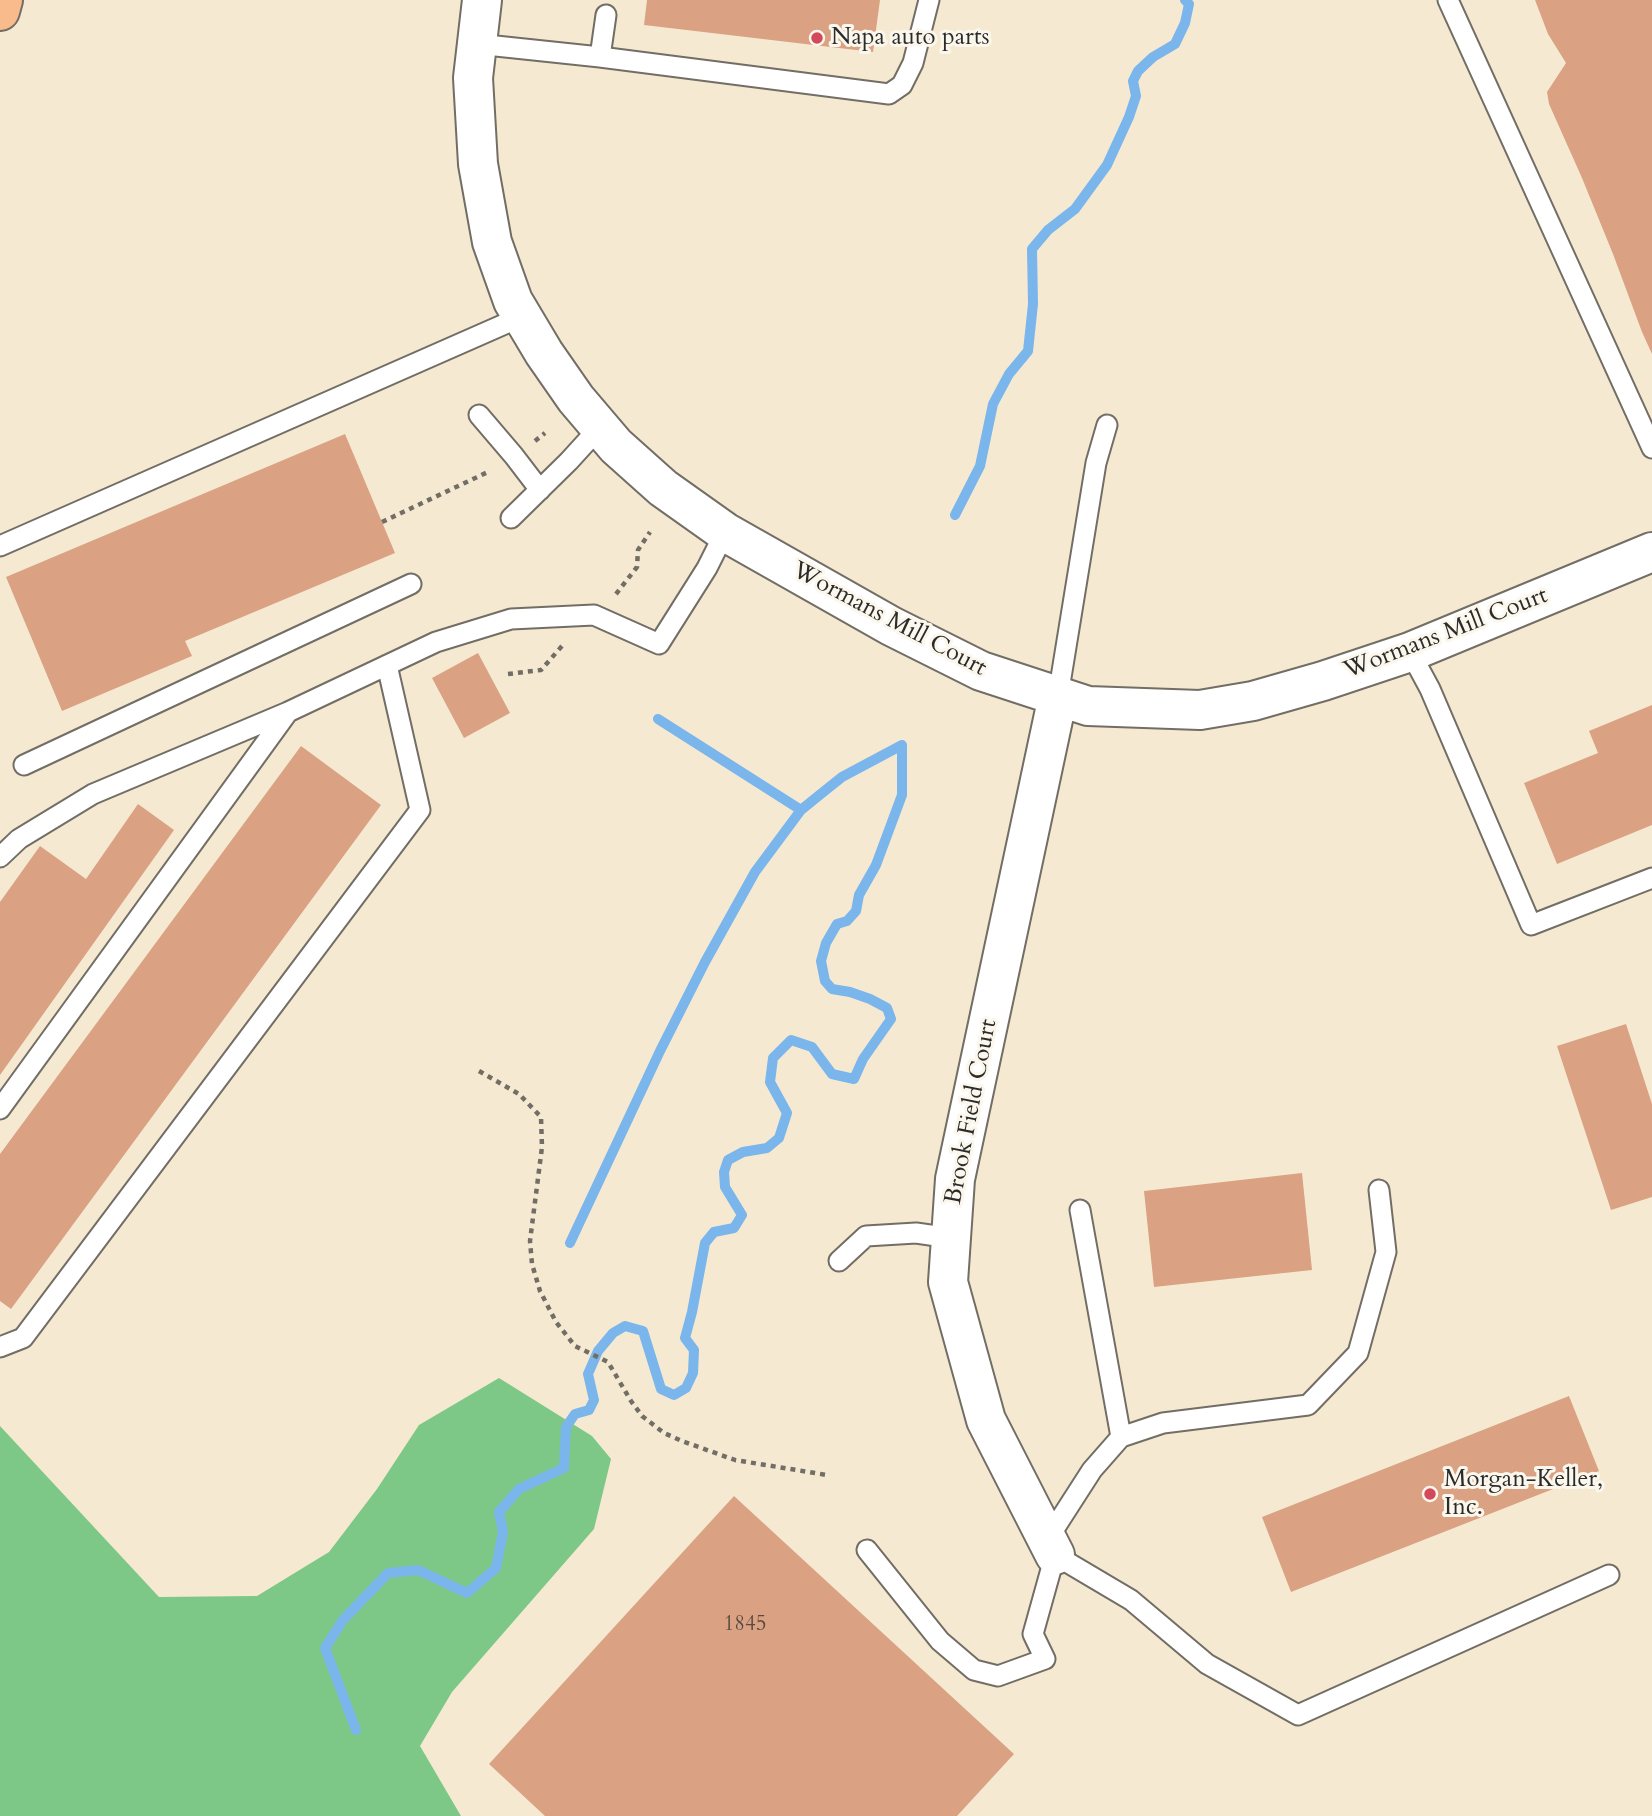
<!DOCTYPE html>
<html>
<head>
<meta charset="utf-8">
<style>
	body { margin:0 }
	canvas { display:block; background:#f5e9d2 }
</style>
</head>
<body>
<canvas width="1652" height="1816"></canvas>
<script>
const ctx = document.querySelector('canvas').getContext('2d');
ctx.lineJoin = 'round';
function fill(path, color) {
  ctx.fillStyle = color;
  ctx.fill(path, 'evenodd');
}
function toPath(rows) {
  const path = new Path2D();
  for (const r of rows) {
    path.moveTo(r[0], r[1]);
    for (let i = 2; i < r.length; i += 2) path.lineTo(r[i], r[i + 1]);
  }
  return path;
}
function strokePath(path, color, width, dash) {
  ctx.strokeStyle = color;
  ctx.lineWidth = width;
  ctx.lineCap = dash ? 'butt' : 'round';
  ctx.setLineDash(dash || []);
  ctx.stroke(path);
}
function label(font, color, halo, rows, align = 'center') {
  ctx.font = font + ' Cardo,serif';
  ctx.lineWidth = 6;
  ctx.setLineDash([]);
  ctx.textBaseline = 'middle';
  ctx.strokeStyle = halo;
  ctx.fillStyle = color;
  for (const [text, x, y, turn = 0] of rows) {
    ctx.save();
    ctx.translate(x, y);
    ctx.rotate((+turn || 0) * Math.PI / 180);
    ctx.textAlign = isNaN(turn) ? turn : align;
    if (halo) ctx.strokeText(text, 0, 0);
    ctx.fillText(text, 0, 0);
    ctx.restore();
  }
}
fill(toPath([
	[499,1378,592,1436,611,1459,594,1529,452,1692,420,1746,461,1816,0,1816,0,1426,159,1597,257,1596,329,1552,377,1489,419,1425]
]), '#7dc886');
strokePath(toPath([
	[955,515,980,466,993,404,1009,374,1028,351,1033,304,1032,249,1048,230,1075,209,1107,165,1129,117,1136,96,1133,81,1138,71,1153,57,1175,44,1185,23,1189,4,1185,0],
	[658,719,801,810],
	[356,1730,325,1648,343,1620,388,1573,418,1570,467,1593,496,1568,503,1532,499,1512,519,1489,564,1468,566,1427,575,1414,589,1410,594,1400,588,1374,598,1351,613,1333,625,1326,643,1331,661,1389,674,1395,686,1388,693,1373,694,1350,685,1338,692,1312,705,1243,714,1232,734,1228,742,1215,725,1187,724,1172,728,1160,743,1152,767,1148,779,1138,787,1113,770,1082,773,1058,791,1040,812,1047,832,1074,854,1079,863,1059,891,1019,887,1008,870,999,850,992,832,989,825,981,821,961,826,943,837,924,847,921,856,911,859,895,876,865,902,795,902,745,842,777,817,797,801,810,755,872,705,962,660,1051,570,1243]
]), '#7ab5eb', 10);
fill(toPath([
	[647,0,880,0,873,52,644,25],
	[1535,0,1652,0,1652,354,1642,332,1613,254,1582,178,1549,104,1547,92,1566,63,1548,34],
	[345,434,395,553,185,641,192,656,62,711,6,577],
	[478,653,510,713,464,738,432,678],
	[1652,705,1652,825,1557,864,1524,783,1598,753,1589,731],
	[301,746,381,805,11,1309,0,1301,0,1154],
	[138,804,174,830,0,1075,0,902,40,846,86,879],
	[1626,1024,1652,1104,1652,1197,1611,1210,1557,1046],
	[1302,1173,1312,1270,1154,1287,1144,1191],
	[1569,1396,1599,1471,1291,1592,1262,1517],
	[734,1496,1014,1754,957,1816,545,1816,489,1764]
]), '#daa283');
const lane = toPath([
	[1448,0,1652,448],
	[477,44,600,57,606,15],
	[600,57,889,94,902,85,913,63,929,0],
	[479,415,514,456,540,490],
	[511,518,569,461,600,427],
	[0,546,523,316],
	[1410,652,1430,689,1531,925,1652,878],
	[1058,696,1096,463,1107,425],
	[24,765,411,584],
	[0,857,19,839,93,794,288,712],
	[0,1109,288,712,436,642,511,619,594,615,659,644,707,568,725,532],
	[1080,1210,1121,1437],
	[839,1261,866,1236,916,1233,951,1238],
	[0,1347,23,1338,420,810,387,665],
	[1047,1540,1092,1470,1121,1437,1163,1423,1308,1405,1358,1353,1386,1252,1379,1190],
	[867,1550,940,1641,974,1670,998,1676,1045,1659,1033,1634,1055,1555,1131,1600,1207,1664,1298,1715,1609,1575]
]);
const street = toPath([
	[482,0,473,78,478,164,492,242,513,301,544,353,576,399,616,446,663,488,725,532,891,626,981,671,1088,706,1200,710,1253,701,1323,681,1410,652,1652,552],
	[1055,1555,986,1420,948,1282,955,1179,1058,696]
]);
const primary = toPath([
	[0,11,3,0]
]);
strokePath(lane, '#726e65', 23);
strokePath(street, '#726e65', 42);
strokePath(primary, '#726e65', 42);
strokePath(toPath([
	[535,441,545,433],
	[382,522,490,471],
	[616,594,637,567,638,550,650,532],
	[508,674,541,670,562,646],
	[479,1071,519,1094,541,1117,542,1147,530,1241,532,1264,540,1291,556,1322,575,1346,608,1362,631,1401,642,1416,664,1433,682,1441,735,1460,827,1475]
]), '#726e65', 4.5, [5, 5]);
strokePath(lane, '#fff', 19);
strokePath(street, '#fff', 38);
strokePath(primary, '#fabb8c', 38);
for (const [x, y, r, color] of [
	[817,38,7,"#d1495b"],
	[1430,1494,7,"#d1495b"]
]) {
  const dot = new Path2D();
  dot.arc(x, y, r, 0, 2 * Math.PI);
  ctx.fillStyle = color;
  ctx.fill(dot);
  strokePath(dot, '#fbf7ec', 2.5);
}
label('21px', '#574941', null, [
	["1845",745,1625]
]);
label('24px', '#2b2b2b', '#fbf7ec', [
	["Napa auto parts",831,38],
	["Morgan-Keller,",1444,1480],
	["Inc.",1444,1508]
], 'left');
label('24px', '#2b2b2b', '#fbf7ec', [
	["Wormans Mill Court",889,620,28],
	["Wormans Mill Court",1446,634,-21],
	["Brook Field Court",972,1112,-79]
]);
</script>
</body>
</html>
